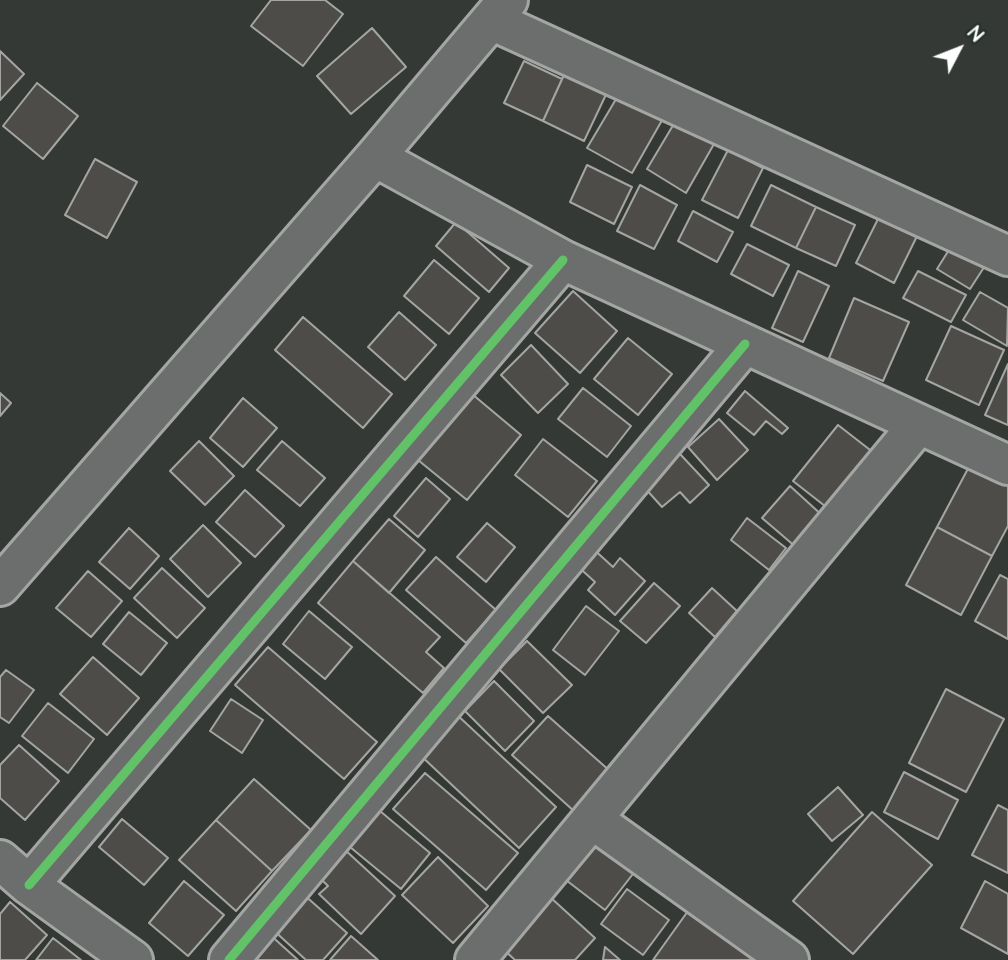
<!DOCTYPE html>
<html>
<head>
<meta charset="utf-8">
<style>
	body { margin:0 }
	#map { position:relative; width:1008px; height:960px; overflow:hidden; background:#353935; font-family:"Architects Daughter",sans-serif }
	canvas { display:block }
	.north { position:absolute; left:924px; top:14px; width:70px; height:70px; -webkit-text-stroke:5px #26332d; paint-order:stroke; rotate:48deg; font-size:19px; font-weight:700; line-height:28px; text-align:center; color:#fff }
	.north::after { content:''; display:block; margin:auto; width:24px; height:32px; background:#fff; clip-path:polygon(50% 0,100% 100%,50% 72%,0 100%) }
</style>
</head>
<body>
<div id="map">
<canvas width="1008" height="960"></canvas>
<div class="north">N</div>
</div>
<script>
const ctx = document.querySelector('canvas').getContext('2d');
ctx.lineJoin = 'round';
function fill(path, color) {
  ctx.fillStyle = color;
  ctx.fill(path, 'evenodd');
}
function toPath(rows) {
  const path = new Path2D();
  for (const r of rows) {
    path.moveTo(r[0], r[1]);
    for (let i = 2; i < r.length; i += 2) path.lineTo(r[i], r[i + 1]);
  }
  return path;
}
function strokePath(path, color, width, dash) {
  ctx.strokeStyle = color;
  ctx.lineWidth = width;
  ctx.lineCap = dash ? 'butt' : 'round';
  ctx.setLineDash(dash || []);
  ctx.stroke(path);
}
const building = toPath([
	[271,0,325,0,343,14,303,66,251,26,271,0],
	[372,28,406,67,351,114,317,76,372,28],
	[0,51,24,74,0,100,0,51],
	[524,61,562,79,543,121,504,103,524,61],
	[569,64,611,84,584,141,543,121,569,64],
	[37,83,78,116,43,159,3,126,37,83],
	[622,89,665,115,632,173,587,148,622,89],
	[675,122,714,144,686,193,647,169,675,122],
	[728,150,763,168,738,218,702,200,728,150],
	[95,159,137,182,107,238,65,215,95,159],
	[587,165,632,187,614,224,570,202,587,165],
	[640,185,677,205,654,249,617,231,640,185],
	[771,185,816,207,796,248,751,226,771,185],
	[816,207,855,225,836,266,796,248,816,207],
	[693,211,733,232,717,262,678,241,693,211],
	[882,211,920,230,894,283,856,263,882,211],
	[456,222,509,268,489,292,436,246,456,222],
	[957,237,990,258,970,289,937,269,957,237],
	[747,244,789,265,773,296,731,274,747,244],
	[434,260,479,298,449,334,404,296,434,260],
	[798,271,829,286,803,342,772,328,798,271],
	[918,271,966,295,951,322,903,298,918,271],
	[573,291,617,331,580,373,535,333,573,291],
	[980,292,1008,308,1007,346,963,320,980,292],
	[854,298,909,322,883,381,829,358,854,298],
	[399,312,436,345,405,380,368,347,399,312],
	[303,317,392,394,363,428,275,350,303,317],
	[951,326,1004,350,979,405,926,380,951,326],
	[628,338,672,374,638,415,594,379,628,338],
	[531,345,568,384,538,413,501,375,531,345],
	[1008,364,1008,425,985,415,1008,364],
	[583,388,631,426,607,457,558,419,583,388],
	[745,391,788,428,782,434,766,421,754,435,727,413,745,391],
	[0,393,11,403,0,416,0,393],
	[472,394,521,435,467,500,418,460,472,394],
	[243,398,277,428,243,467,210,438,243,398],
	[719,419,748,450,717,480,688,447,719,419],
	[838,425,874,453,830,510,793,481,838,425],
	[543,439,597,481,568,517,515,475,543,439],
	[199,441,234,476,205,505,170,471,199,441],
	[282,441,325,478,300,506,257,470,282,441],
	[680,454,709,485,690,503,680,492,662,507,644,487,680,454],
	[971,463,1008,483,1008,526,992,556,937,527,971,463],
	[426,478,450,499,418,537,394,516,426,478],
	[790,486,824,517,797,548,762,518,790,486],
	[245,490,284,526,255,557,216,522,245,490],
	[747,518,786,548,769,570,731,540,747,518],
	[389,519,425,550,389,593,353,561,389,519],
	[487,523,515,547,486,582,457,557,487,523],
	[203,525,241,563,208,597,170,559,203,525],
	[937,527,992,556,961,615,906,585,937,527],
	[129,528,159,556,130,589,99,562,129,528],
	[590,546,613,567,620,558,645,581,615,615,588,590,595,582,574,563,590,546],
	[436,557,496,610,466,643,406,590,436,557],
	[353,561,440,637,426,652,444,668,423,693,318,603,353,561],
	[162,568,205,608,177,638,134,598,162,568],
	[88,571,122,601,91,637,56,608,88,571],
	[1000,575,1008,579,1008,639,975,621,1000,575],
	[654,583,680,606,646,643,620,621,654,583],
	[712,588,737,611,715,637,689,613,712,588],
	[586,606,619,631,585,675,553,650,586,606],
	[309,611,352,647,325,679,283,644,309,611],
	[129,612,167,643,141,675,103,644,129,612],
	[527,641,572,685,543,713,499,669,527,641],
	[268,647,377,742,344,779,235,685,268,647],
	[93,657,139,698,107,735,60,694,93,657],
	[6,670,34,690,9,723,0,717,0,677,6,670],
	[494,681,534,721,505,751,465,711,494,681],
	[946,689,1004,719,966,792,909,763,946,689],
	[231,699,263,720,242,753,210,731,231,699],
	[48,703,94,739,68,773,22,736,48,703],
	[455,713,556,807,519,848,418,753,455,713],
	[548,716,611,772,575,812,512,755,548,716],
	[19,745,59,781,25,820,0,798,0,765,19,745],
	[904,772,958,800,938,839,884,812,904,772],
	[425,773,518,853,486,890,393,809,425,773],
	[254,779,311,830,272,871,216,820,254,779],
	[838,787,863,815,832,841,808,814,838,787],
	[998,805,1008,810,1008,873,972,855,998,805],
	[380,811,430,853,401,889,350,847,380,811],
	[872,812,932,865,853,954,793,901,872,812],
	[122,819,168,858,144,885,99,847,122,819],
	[216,820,272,871,236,911,179,860,216,820],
	[592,838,636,870,605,910,562,877,592,838],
	[343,848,395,896,361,934,319,894,328,886,318,876,343,848],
	[438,857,488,906,453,943,402,895,438,857],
	[184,881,224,915,188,956,149,923,184,881],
	[985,881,1008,894,1008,954,961,928,985,881],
	[627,889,669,920,643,955,601,924,627,889],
	[302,893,347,933,323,960,306,960,270,927,302,893],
	[550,897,595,938,575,960,515,960,503,949,550,897],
	[10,902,47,935,25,960,0,960,0,914,10,902],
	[688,911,755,960,653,960,688,911],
	[267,932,298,960,241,960,267,932],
	[351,936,378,960,330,960,351,936],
	[53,938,81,960,36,960,53,938],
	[605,947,620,960,603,960,605,947]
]);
fill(building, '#4d4c48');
strokePath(building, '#a4a6a4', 2);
const minor = toPath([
	[491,20,1008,256],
	[375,157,563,260,1008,465],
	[0,586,375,157,508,0],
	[592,819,789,960],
	[0,860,29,885,133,960],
	[29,885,563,260],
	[229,960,745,344],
	[475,960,919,424]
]);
strokePath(minor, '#a4a6a4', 44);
strokePath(minor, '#6b6e6d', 38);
strokePath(toPath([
	[29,885,563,260],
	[229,960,745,344]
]), '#61c268', 9);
</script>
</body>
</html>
